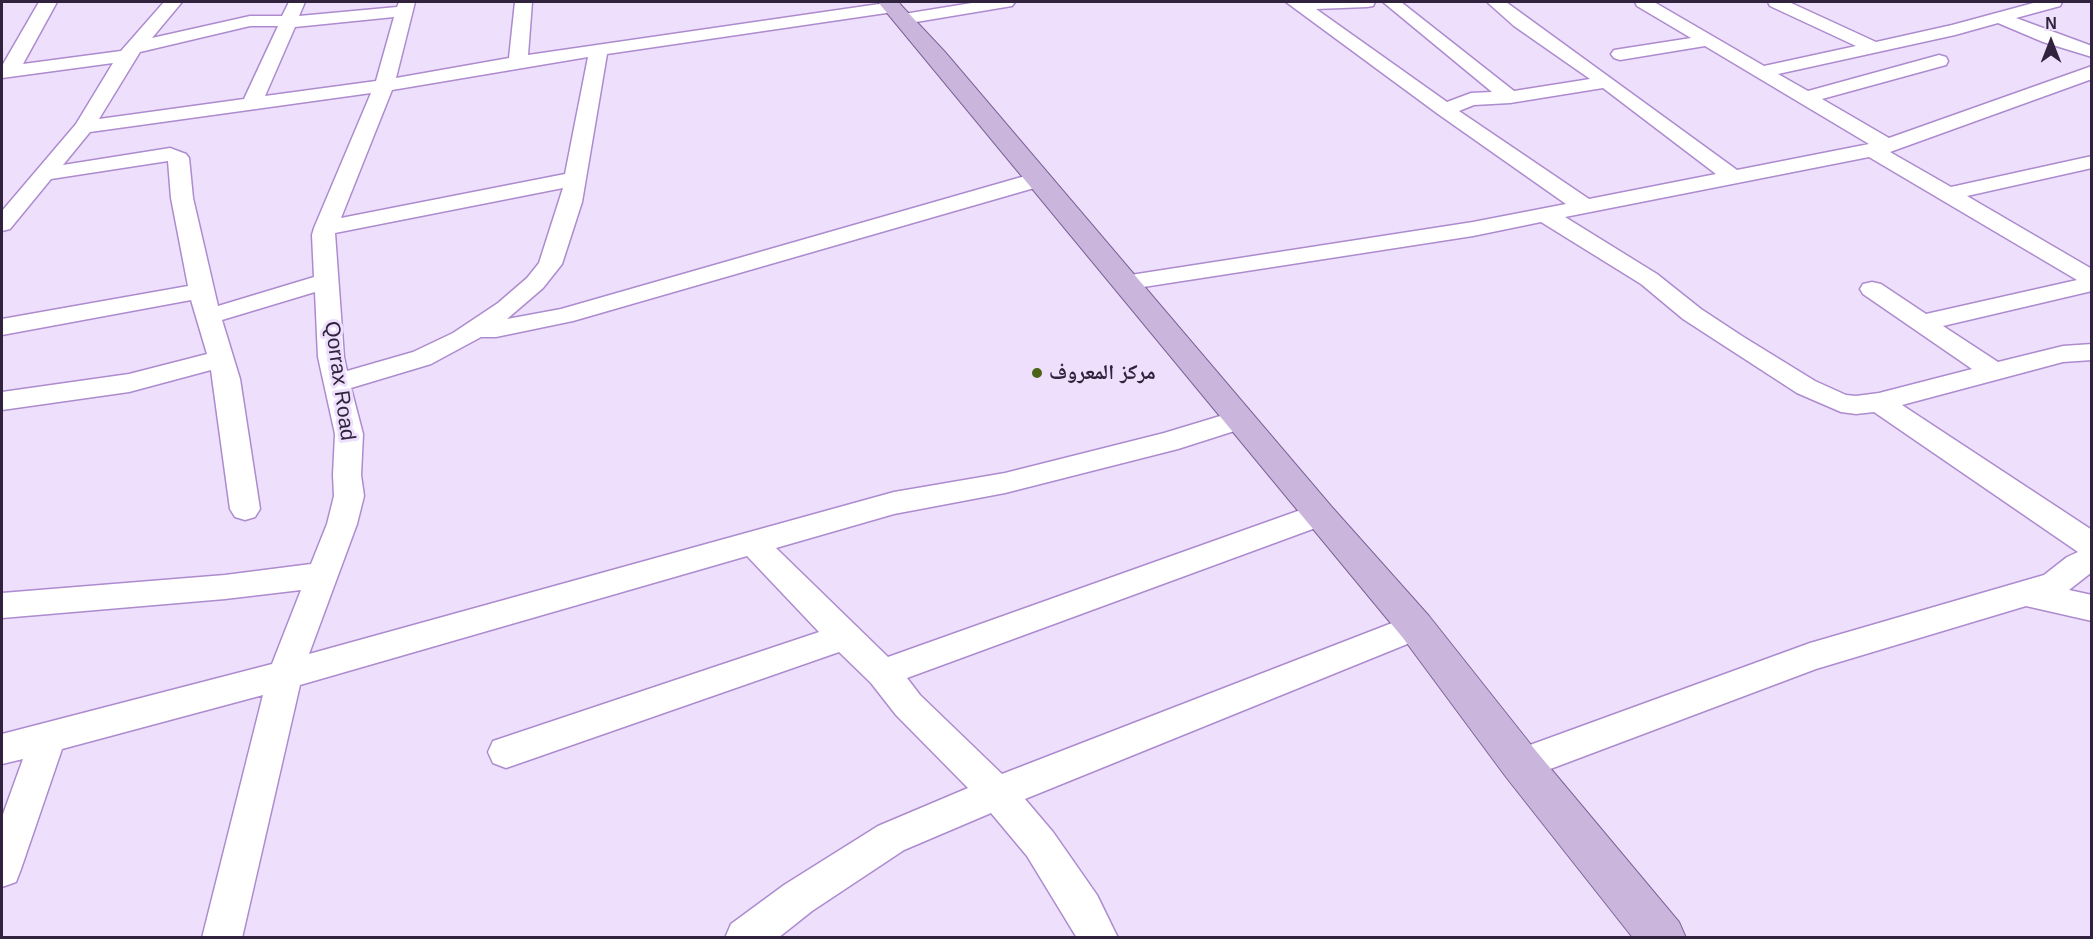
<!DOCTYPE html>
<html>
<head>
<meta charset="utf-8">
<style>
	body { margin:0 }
	#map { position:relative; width:2093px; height:939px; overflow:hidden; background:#eee0fd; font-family:Helvetica,sans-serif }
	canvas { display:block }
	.frame { position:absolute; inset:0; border:3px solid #31233e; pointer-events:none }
	.north { position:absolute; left:2021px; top:12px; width:60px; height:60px; -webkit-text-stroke:4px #eee0fd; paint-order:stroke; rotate:0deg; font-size:16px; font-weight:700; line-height:24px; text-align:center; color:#31233e }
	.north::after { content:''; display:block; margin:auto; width:21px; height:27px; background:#31233e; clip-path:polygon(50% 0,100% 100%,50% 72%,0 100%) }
</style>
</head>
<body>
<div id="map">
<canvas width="2093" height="939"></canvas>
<div class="frame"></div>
<div class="north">N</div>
</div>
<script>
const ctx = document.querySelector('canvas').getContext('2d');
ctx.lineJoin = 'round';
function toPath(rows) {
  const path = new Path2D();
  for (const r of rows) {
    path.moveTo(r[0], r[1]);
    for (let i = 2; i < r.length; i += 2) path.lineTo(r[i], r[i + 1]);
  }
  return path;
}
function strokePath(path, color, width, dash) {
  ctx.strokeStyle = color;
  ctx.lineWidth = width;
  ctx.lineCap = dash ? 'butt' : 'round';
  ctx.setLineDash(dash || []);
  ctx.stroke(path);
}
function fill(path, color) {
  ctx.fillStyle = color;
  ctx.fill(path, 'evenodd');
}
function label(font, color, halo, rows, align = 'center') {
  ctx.font = font + ' Helvetica,"Noto Naskh Arabic",sans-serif';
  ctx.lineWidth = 6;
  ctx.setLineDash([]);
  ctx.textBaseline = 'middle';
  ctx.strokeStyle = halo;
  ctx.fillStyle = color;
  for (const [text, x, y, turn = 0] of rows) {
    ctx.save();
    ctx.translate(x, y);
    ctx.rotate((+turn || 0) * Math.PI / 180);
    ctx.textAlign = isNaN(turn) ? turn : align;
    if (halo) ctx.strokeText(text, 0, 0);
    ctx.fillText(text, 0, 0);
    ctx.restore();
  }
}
const minor = toPath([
	[39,2,57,2,23,64,121,51,164,2,182,2,152,38,250,16,282,16,289,2,305,2,299,16,397,7,399,2,415,2,396,78,509,58,515,2,532,2,528,55,893,2,899,3,902,7,899,11,893,12,607,54,582,202,562,264,543,288,507,319,561,309,1032,174,1040,173,1048,174,1051,179,1048,184,573,321,496,337,481,337,431,364,351,388,363,434,361,475,364,496,357,524,309,654,894,492,1005,473,1164,433,1240,410,1250,412,1254,419,1250,426,1178,449,1005,493,894,514,776,548,888,657,1309,507,1319,504,1329,507,1334,515,1329,523,907,678,920,695,1002,774,1405,618,1416,614,1427,618,1432,627,1427,636,1025,799,1053,832,1097,895,1118,938,1077,938,1027,856,991,813,904,850,812,911,778,938,725,938,731,924,784,885,878,826,968,788,896,715,871,683,839,652,506,768,493,763,488,752,493,741,819,632,747,556,300,685,242,938,202,938,263,695,62,749,21,869,16,882,2,887,2,817,23,759,2,764,2,734,272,664,301,590,225,599,2,618,2,593,225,575,311,564,327,524,334,496,333,475,335,434,318,357,315,292,222,320,240,379,260,509,255,517,245,520,235,517,230,509,211,370,129,392,2,410,2,392,129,374,207,354,191,300,2,335,2,319,188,286,171,198,168,161,51,179,10,229,2,231,2,211,76,124,113,63,2,78,2,66,39,2],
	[394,17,376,81,265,96,295,27,394,17],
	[250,26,278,26,244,99,99,119,140,52,250,26],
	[588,57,565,174,341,218,392,90,588,57],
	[371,93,314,228,312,235,314,277,218,306,193,198,189,158,186,154,170,148,63,165,90,132,371,93],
	[563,188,539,263,527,278,498,303,453,333,413,352,347,371,344,357,335,233,563,188],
	[978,2,1015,2,1012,6,904,24,898,23,895,19,898,15,904,14,978,2],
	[1286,2,1375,2,1373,6,1367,7,1316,9,1447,102,1471,93,1492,92,1383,2,1401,2,1514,91,1590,79,1514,26,1487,2,1506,2,1737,170,1869,144,1705,46,1620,60,1614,58,1611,54,1614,50,1691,38,1637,6,1635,2,1654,2,1764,66,1856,46,1770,6,1768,2,1789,2,1876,42,1952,25,2037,2,2062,2,2060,6,2016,18,2092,46,2092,57,2043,42,1998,23,1955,35,1778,74,1808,91,1939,55,1946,57,1948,61,1946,65,1822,99,1889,138,2092,66,2092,79,1890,152,1951,187,2092,156,2092,168,1967,196,2092,269,2092,291,1943,326,1998,362,2063,346,2092,344,2092,360,2063,362,1902,405,2092,530,2092,572,2069,590,2092,595,2092,621,2026,606,1816,669,1521,780,1508,775,1503,764,1508,753,1810,643,2044,575,2067,557,2078,552,1874,412,1856,414,1841,412,1797,393,1683,319,1641,284,1541,222,1473,236,1124,290,1116,288,1112,283,1116,278,1124,276,1473,222,1566,204,1438,114,1286,2],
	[1603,88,1716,174,1589,199,1459,111,1474,105,1510,103,1603,88],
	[1869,157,2077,280,1926,314,1881,284,1872,282,1863,284,1860,289,1863,294,1972,369,1879,393,1856,396,1846,395,1815,381,1742,336,1701,309,1657,274,1565,217,1869,157]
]);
const major = toPath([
	[878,2,898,2,945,52,1331,506,1429,616,1536,751,1679,922,1686,938,1633,938,1506,777,1403,638,878,2]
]);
strokePath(minor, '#ad8bce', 3);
strokePath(major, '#7e6396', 2);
fill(minor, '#fff');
fill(major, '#cab6dd');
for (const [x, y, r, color] of [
	[1037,373,6,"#496416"]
]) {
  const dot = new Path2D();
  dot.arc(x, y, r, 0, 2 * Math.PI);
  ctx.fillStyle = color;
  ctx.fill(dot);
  strokePath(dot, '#eee0fd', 2);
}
label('bold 21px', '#31233e', '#eee0fd', [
	["مركز المعروف",1049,373]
], 'left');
label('21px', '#31233e', '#eee0fd', [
	["Qorrax Road",339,381,82]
]);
</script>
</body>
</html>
